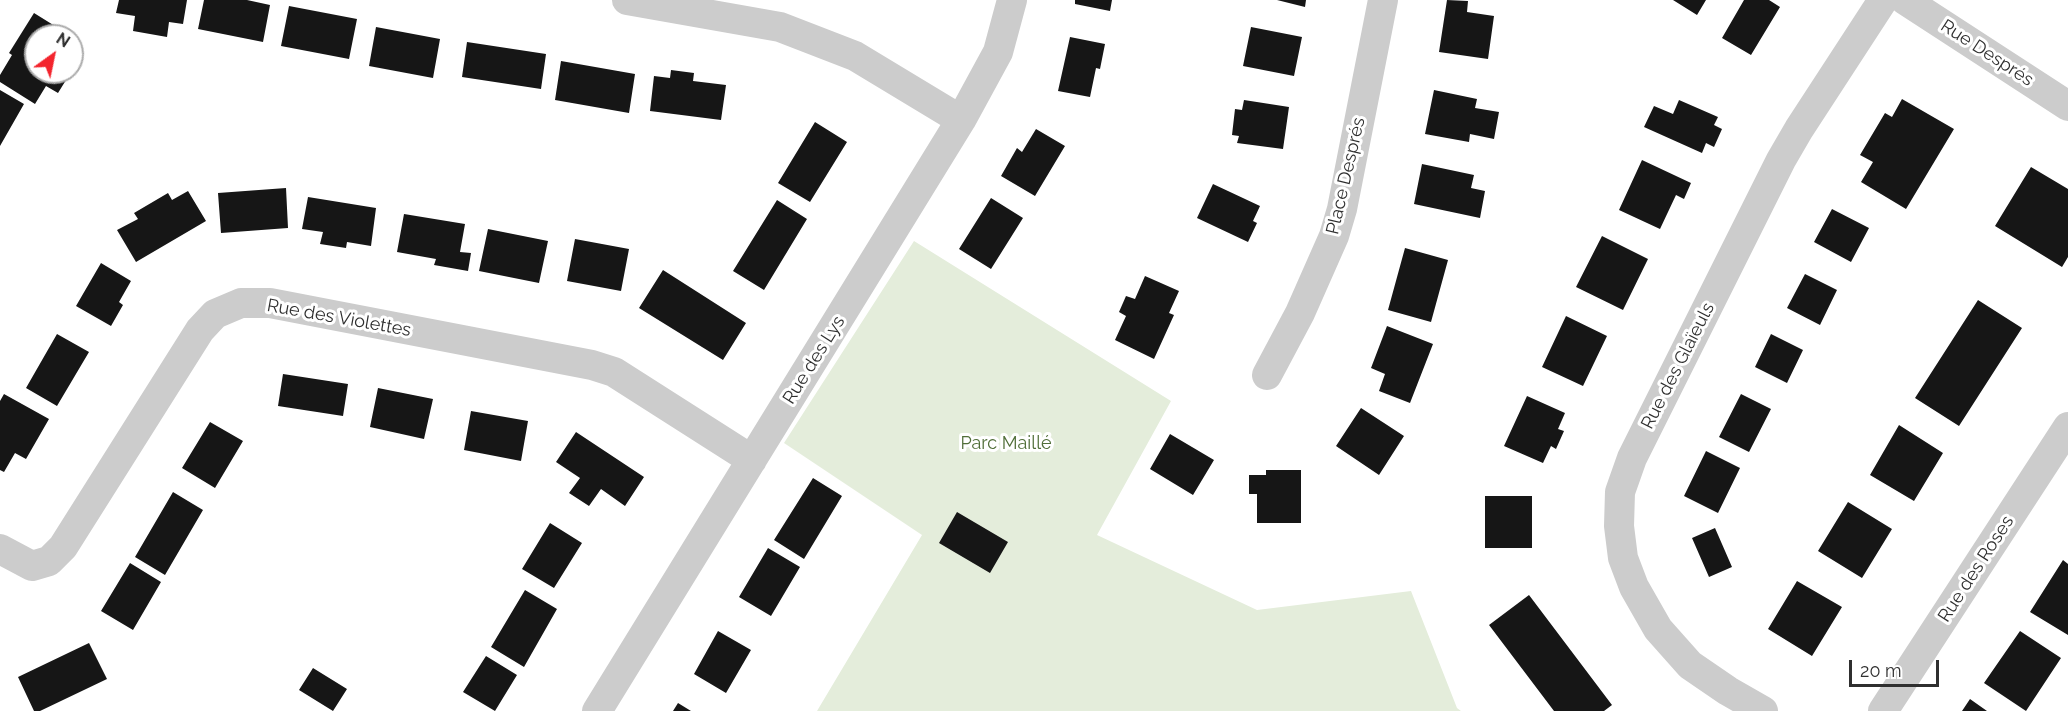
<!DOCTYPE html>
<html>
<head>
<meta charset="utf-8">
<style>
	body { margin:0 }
	#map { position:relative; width:2068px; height:711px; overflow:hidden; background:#fff; font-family:Raleway,sans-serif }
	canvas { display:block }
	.north { position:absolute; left:24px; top:24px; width:60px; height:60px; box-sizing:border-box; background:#fff; border:2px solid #acacac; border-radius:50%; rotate:33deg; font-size:16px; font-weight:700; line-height:24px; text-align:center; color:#2f2f2f }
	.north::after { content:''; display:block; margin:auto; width:21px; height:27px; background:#f3242d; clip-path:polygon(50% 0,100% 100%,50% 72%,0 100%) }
	.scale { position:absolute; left:1849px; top:660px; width:90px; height:27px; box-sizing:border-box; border:3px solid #2f2f2f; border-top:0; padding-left:8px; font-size:18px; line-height:21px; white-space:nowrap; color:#2f2f2f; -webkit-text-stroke:4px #fff; paint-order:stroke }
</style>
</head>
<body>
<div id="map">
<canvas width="2068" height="711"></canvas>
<div class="north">N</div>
<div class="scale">20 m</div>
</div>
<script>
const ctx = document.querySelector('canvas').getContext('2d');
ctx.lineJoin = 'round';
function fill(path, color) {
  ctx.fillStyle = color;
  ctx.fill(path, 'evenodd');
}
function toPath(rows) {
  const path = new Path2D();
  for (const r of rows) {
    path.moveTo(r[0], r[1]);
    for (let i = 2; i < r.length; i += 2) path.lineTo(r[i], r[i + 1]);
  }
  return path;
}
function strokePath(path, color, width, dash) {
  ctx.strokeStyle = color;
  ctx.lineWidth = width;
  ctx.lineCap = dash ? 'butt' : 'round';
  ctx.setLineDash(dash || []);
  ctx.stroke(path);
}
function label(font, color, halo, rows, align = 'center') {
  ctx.font = font + ' Raleway,sans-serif';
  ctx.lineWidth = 6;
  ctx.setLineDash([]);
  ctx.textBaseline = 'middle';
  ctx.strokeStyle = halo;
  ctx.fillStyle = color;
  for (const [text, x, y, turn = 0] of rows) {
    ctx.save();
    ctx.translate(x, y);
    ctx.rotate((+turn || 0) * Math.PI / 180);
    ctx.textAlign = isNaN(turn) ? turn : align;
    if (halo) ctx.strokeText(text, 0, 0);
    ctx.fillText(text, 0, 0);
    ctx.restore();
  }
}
fill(toPath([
	[914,241,1171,401,1097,535,1257,610,1411,591,1457,708,1461,711,817,711,922,535,784,443]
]), '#e4eddb');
fill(toPath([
	[119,0,187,0,183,24,169,22,167,37,133,31,135,16,116,13],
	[204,0,247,0,270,5,263,42,198,29],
	[1075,0,1112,0,1110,11,1075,4],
	[1277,0,1306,0,1305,7],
	[1447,0,1468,1,1467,12,1494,16,1488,59,1439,52],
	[1673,0,1706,0,1697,15],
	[1744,0,1769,0,1780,7,1751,55,1722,38],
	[289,6,357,19,349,59,281,46],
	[34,13,71,36,36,36,36,72,71,72,58,93,46,86,35,104,0,82,0,75,12,55,9,53],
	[376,27,440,39,433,78,369,66],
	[1251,27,1302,37,1294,76,1243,66],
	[1070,37,1105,44,1100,69,1096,68,1090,97,1058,91],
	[467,42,546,54,541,89,462,77],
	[561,61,635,74,629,113,555,100],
	[671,70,694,73,693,81,726,85,721,120,650,111,654,76,670,78],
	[0,90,24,104,0,146],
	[1434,90,1477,99,1475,108,1499,112,1494,139,1470,134,1469,142,1425,134],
	[1902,99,1954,129,1906,209,1861,182,1873,162,1860,155,1885,113,1892,117],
	[1244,100,1289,107,1283,149,1237,143,1239,136,1232,135,1235,109,1242,110],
	[1679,100,1718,117,1714,125,1722,129,1714,147,1706,143,1702,153,1644,127,1654,106,1673,114],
	[815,122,847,142,810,202,778,183],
	[1036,129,1065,146,1035,196,1001,176,1017,148,1022,152],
	[1642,160,1691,183,1684,199,1676,195,1660,229,1619,210],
	[1422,164,1474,175,1471,188,1485,191,1480,218,1414,204],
	[2031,167,2068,189,2068,257,2062,267,1995,226],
	[1213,184,1260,206,1253,221,1257,223,1248,242,1197,218],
	[286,188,288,228,221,233,218,193],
	[188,191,206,221,136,262,117,230,138,219,134,213,168,193,172,200],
	[308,197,376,208,371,246,347,242,346,248,320,244,323,232,302,229],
	[991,198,1023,218,991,269,959,249],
	[777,200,807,219,764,290,733,271],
	[1832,209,1869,228,1851,262,1814,242],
	[404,214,465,224,460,252,471,253,468,271,434,265,436,259,397,252],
	[488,229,548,241,539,283,479,271],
	[1602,236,1648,259,1623,310,1576,287],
	[575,239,629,249,621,291,567,281],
	[1405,248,1448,260,1431,322,1388,310],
	[101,263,131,281,119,302,123,305,111,326,76,306],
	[663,270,746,323,723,360,639,308],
	[1805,274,1837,290,1820,325,1787,308],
	[1145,276,1179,291,1169,313,1174,315,1154,359,1115,340,1126,316,1119,312,1126,296,1135,299],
	[1978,300,2022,328,1959,426,1915,398],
	[1566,316,1607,336,1583,386,1542,367],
	[1387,326,1433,344,1410,403,1379,391,1385,374,1371,368],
	[57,334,89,352,57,406,26,388],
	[1771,334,1803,350,1787,383,1755,367],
	[283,374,348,384,343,416,278,406],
	[378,388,433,399,424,439,370,427],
	[4,394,49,419,26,459,15,453,4,472,0,470,0,401],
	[1741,394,1771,409,1749,452,1719,437],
	[1527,396,1565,413,1558,429,1564,431,1556,449,1551,446,1543,463,1504,446],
	[1361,408,1404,436,1379,475,1336,446],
	[471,411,528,421,521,461,464,450],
	[210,422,243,441,215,488,182,468],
	[1899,425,1943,453,1914,501,1870,475],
	[576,432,644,477,625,506,601,489,589,506,569,493,580,478,556,462],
	[1170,434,1214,460,1193,495,1150,469],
	[1706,451,1740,468,1718,513,1684,496],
	[1266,470,1301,470,1301,523,1257,523,1257,494,1249,494,1249,475,1266,475],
	[813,478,842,496,804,559,774,540],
	[173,492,203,510,165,575,135,557],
	[1485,496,1532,496,1532,548,1485,548],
	[1848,502,1892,529,1862,578,1818,551],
	[957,512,1008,542,990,573,939,543],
	[550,523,582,543,554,588,522,569],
	[1715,528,1732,567,1709,577,1692,538],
	[768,548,800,567,771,616,739,597],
	[2063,560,2068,564,2068,635,2030,612],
	[130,563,161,582,133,630,101,611],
	[1797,581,1842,607,1812,656,1768,629],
	[525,590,557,609,524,667,491,647],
	[1529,595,1612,705,1604,711,1554,711,1489,625],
	[718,631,751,650,726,693,694,674],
	[2020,631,2061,658,2026,711,1984,683],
	[89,643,107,679,40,711,34,711,18,677],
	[486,656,517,675,495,711,463,692],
	[313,668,347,689,333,711,299,690],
	[1970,699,1987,711,1962,711],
	[678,703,691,711,673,711]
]), '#161616');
strokePath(toPath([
	[627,0,780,27,855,56,961,120],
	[1905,0,2068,106],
	[1267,375,1300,313,1334,236,1342,209,1383,0],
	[0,549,32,566,49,561,63,547,200,330,215,314,241,303,270,303,592,365,614,372,752,460],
	[597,711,961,120,998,52,1012,0],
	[1763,711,1728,691,1690,665,1658,629,1634,587,1623,558,1619,526,1620,492,1632,458,1781,160,1799,129,1883,0],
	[1883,711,2068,427]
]), '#ccc', 30);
label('18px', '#2f2f2f', '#fff', [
	["Rue Després",1987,53,33],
	["Place Després",1346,176,-77],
	["Rue des Violettes",339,318,10],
	["Rue des Lys",814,360,-58],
	["Rue des Glaïeuls",1678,366,-63],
	["Rue des Roses",1976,569,-57]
]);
label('18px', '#506e38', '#fff', [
	["Parc Maillé",1006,444]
]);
</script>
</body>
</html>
